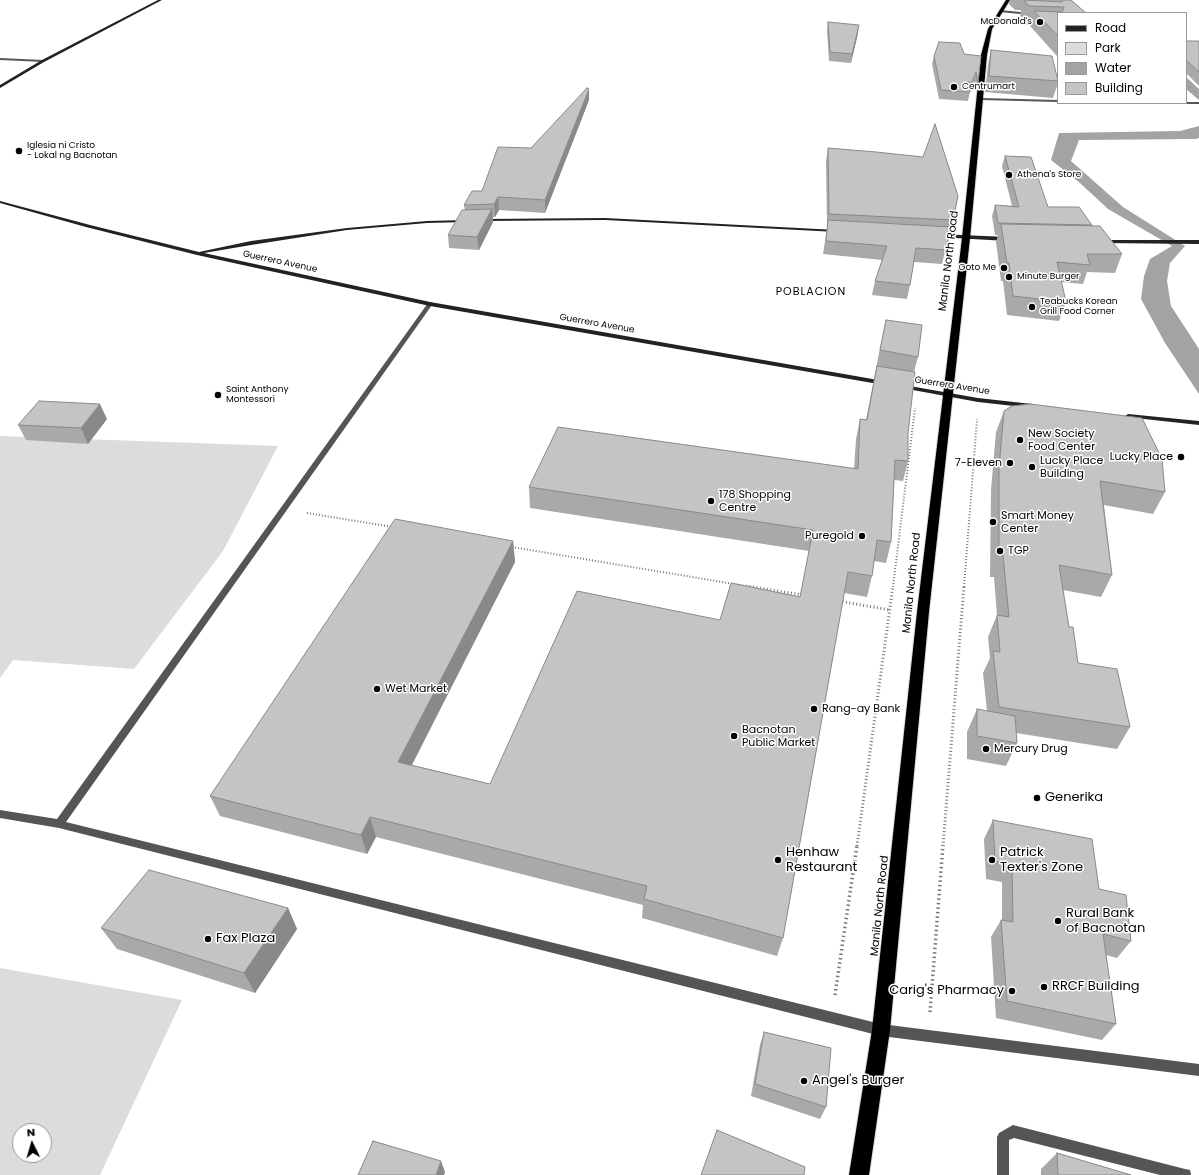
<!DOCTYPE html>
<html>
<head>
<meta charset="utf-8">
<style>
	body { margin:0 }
	#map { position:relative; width:1199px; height:1175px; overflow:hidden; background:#fff; font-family:Poppins,sans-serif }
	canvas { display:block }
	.legend { position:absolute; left:1057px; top:12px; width:130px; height:92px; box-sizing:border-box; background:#fff; border:1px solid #999; margin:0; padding:5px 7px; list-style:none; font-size:12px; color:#000 }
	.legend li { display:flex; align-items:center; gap:8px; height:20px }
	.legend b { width:20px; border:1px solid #999 }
	.north { position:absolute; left:12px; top:1123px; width:40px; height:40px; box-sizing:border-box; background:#fff; border:1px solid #999; border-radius:50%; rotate:355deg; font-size:11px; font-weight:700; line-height:16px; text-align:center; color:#000 }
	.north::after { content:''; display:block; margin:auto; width:14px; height:18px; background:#000; clip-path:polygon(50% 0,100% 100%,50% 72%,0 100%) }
</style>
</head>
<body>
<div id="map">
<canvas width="1199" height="1175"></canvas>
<ul class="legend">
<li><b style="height:5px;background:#222"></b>Road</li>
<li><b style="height:11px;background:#dcdcdc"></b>Park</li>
<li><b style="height:11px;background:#a3a3a3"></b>Water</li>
<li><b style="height:11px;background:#c4c4c4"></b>Building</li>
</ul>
<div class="north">N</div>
</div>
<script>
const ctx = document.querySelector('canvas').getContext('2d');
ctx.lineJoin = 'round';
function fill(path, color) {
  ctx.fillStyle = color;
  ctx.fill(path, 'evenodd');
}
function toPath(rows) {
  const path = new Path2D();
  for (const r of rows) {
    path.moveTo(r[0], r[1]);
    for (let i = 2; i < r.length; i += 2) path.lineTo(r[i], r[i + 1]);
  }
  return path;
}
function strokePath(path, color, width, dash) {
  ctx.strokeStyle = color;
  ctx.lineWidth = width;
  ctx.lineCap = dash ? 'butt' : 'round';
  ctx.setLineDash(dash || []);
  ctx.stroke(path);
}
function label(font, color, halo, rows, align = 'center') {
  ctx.font = font + ' Poppins,sans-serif';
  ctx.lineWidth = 3;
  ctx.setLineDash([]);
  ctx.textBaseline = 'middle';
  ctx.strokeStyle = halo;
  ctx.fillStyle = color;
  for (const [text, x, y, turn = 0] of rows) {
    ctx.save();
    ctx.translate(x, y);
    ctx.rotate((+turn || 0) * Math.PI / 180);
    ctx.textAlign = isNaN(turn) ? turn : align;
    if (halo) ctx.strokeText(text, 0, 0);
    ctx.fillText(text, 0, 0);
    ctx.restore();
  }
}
fill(toPath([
	[0,436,278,446,223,551,134,669,13,660,0,678],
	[0,968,182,1000,100,1175,0,1175],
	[20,1131,44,1131,44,1155,20,1155]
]), '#dcdcdc');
fill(toPath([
	[1186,77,1199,89,1199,100,1186,89],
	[1199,126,1199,138,1196,139,1079,140,1071,161,1123,207,1185,246,1170,263,1167,281,1171,306,1199,349,1199,394,1165,343,1141,299,1144,276,1150,259,1172,246,1108,209,1080,183,1051,160,1059,133,1180,131]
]), '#a3a3a3');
const highway = toPath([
	[1006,0,1010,0,992,29,987,55,970,238,929,612,890,1030,869,1175,849,1175,872,1030,917,612,962,238,981,55,988,29,1006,0]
]);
strokePath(highway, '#dbdbdb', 2);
strokePath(toPath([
	[307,513,393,527],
	[512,547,752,587],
	[893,587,915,408],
	[964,587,977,419]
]), '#777', 2, [1, 2]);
strokePath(toPath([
	[746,586,803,595],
	[839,601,890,610],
	[857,846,893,586],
	[943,846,964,586]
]), '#777', 3, [1, 2.5]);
strokePath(toPath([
	[835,995,857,845],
	[930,1012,943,845]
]), '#777', 3.5, [1.5, 3]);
fill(toPath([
	[1000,10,1031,13,1033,14,1031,15,999,12,1000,10],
	[994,21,1058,24,1058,26,993,23,994,21],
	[0,58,43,60,45,61,43,62,0,60,0,58],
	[1013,1125,1185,1169,1190,1170,1191,1175,1160,1175,1014,1138,1009,1140,1009,1175,997,1175,997,1137,999,1133,1013,1125]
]), '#555');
fill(toPath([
	[980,98,1058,100,1058,102,981,100,980,98],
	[1186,102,1199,102,1199,104,1185,104,1186,102],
	[430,302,432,303,432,305,66,822,881,1024,1199,1064,1199,1076,881,1036,59,828,0,818,0,810,57,819,428,303,430,302]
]), '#555');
fill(toPath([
	[158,0,162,0,44,62,0,88,0,85,42,60,158,0],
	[0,201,90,225,199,252,251,241,347,228,427,221,466,220,468,221,468,222,427,223,347,230,251,245,204,253,430,302,884,381,887,383,884,385,430,306,197,255,86,227,0,203,0,201],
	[605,218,837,230,839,231,837,232,605,220,483,221,481,220,483,219,605,218],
	[939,234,1007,237,1010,239,1007,241,937,237,936,236,939,234],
	[1099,240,1199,240,1199,244,1101,243,1098,241,1099,240],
	[904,385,978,398,1032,404,1035,406,1032,408,978,402,902,388,901,387,904,385],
	[1128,414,1199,421,1199,425,1126,417,1125,416,1128,414]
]), '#222');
fill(highway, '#000');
fill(toPath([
	[1010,0,1071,0,1086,13,1058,13,1058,56,1057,56,1030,26,1031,21,1025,21,1020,15,1021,10,1015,10,1009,4],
	[828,22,858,33,851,63,829,61,827,30],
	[1186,41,1199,41,1199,86,1186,73],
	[991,50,1058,80,1058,83,1053,98,985,92,988,65],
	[964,54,981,56,978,83,976,92,974,81,970,91,968,101,939,99,932,64,934,56],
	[589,100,545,213,499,210,495,217,493,217,493,222,479,250,449,248,448,235,465,210,464,205,482,191,531,148],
	[828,148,958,196,942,264,914,262,910,285,907,299,872,295,875,281,882,260,823,254,827,228,826,161],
	[1005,156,1048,207,1092,225,1092,226,1122,254,1115,273,1087,272,1083,284,1061,282,1066,302,1059,321,1007,315,1003,281,1001,281,996,242,998,235,995,235,992,216,995,205,1012,206,1002,166],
	[886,320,918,357,914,372,908,433,908,461,903,481,894,480,891,542,886,563,874,561,872,576,867,597,844,593,783,938,777,956,642,918,643,905,376,837,367,854,220,816,210,796,513,541,515,562,412,765,490,784,720,620,800,597,809,551,530,508,529,487,854,469,856,439,860,419,866,420,880,348],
	[1004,411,1165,492,1153,514,1104,505,1112,575,1101,597,1063,590,1069,627,1078,663,1130,727,1117,749,1016,733,1017,743,1006,766,967,759,967,732,977,709,987,711,983,673,990,658,988,637,997,615,994,577,990,577,991,490,996,432],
	[107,419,88,444,26,440,18,425],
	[993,820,1099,889,1131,941,1117,958,1106,955,1116,1024,1102,1040,996,1018,991,937,1001,920,1002,920,1002,882,986,879,984,839],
	[288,908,297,929,255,993,117,949,101,928],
	[764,1032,826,1107,820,1119,751,1096,760,1045],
	[1057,1153,1131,1175,1041,1175,1041,1169]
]), '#a9a9a9');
fill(toPath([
	[859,25,858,33,851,63,852,54],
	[589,89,589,100,545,213,545,200],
	[498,197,499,210,495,217,494,204],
	[492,209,493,222,479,250,477,237],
	[100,404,107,419,88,444,81,428],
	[513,541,515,562,403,782,398,762],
	[370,817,376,837,367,854,361,835],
	[288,908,297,929,255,993,244,973],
	[441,1161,445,1172,444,1175,436,1175]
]), '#898989');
const building = toPath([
	[1024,0,1062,2,1063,0,1071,0,1086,13,1058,13,1058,36,1034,11,1062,12,1064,7,1029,6,1024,0],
	[828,22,859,25,852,54,830,52,828,22],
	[1186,41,1199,41,1199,72,1186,60,1186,41],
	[939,42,960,43,964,54,981,56,978,83,976,72,972,82,968,82,970,92,941,90,934,56,939,42],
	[991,50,1052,56,1058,81,989,76,991,50],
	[587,88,589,89,545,200,498,197,494,204,464,205,472,191,482,191,498,147,531,148,587,88],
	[935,124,958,196,953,220,829,214,828,148,876,152,923,157,935,124],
	[1005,156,1031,157,1048,207,1079,207,1092,225,998,223,995,205,1019,207,1005,156],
	[492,209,477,237,448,235,462,210,492,209],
	[828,220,951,227,946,250,916,248,910,285,875,281,887,246,826,241,828,220],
	[1001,224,1100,226,1122,254,1087,254,1090,265,1057,262,1066,302,1013,296,1009,263,1007,263,1001,224],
	[886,320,922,325,918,357,880,350,886,320],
	[877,366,915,372,908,433,908,461,895,460,891,542,877,540,872,576,848,572,783,938,644,899,647,886,370,817,361,835,210,796,395,519,513,541,398,762,490,784,577,591,720,620,731,583,800,597,813,530,529,487,558,427,858,469,860,419,867,420,877,366],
	[39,401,100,404,81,428,18,425,39,401],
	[1030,404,1142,418,1162,459,1165,492,1100,481,1112,575,1059,565,1069,627,1073,627,1078,663,1117,669,1130,727,999,707,993,651,1000,652,997,615,1009,617,1003,555,999,554,999,468,1004,411,1012,406,1030,404],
	[977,709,1015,716,1017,743,977,736,977,709],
	[993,820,1092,839,1099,889,1126,895,1131,941,1103,934,1116,1024,1007,1001,1001,920,1013,922,1012,864,995,861,993,820],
	[149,870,288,908,244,973,101,928,149,870],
	[764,1032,831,1048,826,1107,755,1084,764,1032],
	[717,1130,805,1167,804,1175,701,1175,717,1130],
	[373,1141,441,1161,436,1175,358,1175,373,1141],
	[1057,1153,1131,1175,1058,1175,1057,1153]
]);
fill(building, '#c4c4c4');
strokePath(building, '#898989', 1);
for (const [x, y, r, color] of [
	[1040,22,4,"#000"],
	[954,87,4,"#000"],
	[19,151,4,"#000"],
	[1009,175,4,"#000"],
	[1004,268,4,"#000"],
	[1009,277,4,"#000"],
	[1032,307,4,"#000"],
	[218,395,4,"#000"],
	[1020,440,4,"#000"],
	[1181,457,4,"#000"],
	[1010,463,4,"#000"],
	[1032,467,4,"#000"],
	[711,501,4,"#000"],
	[993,522,4,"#000"],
	[862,536,4,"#000"],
	[1000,551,4,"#000"],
	[377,689,4,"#000"],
	[814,709,4,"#000"],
	[734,736,4,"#000"],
	[986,749,4,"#000"],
	[1037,798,4,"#000"],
	[778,860,4,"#000"],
	[992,860,4,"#000"],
	[1058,921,4,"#000"],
	[208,939,4,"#000"],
	[1044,987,4,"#000"],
	[1012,991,4,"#000"],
	[804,1081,4,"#000"]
]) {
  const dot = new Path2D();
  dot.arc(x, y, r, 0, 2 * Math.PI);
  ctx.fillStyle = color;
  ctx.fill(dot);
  strokePath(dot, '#fff', 1.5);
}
label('9px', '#000', '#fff', [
	["McDonald's",1032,22,"right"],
	["Centrumart",962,87],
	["Iglesia ni Cristo",27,146],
	["- Lokal ng Bacnotan",27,156],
	["Athena's Store",1017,175],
	["Goto Me",996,268,"right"],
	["Minute Burger",1017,277],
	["Teabucks Korean",1040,302],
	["Grill Food Corner",1040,312],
	["Saint Anthony",226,390],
	["Montessori",226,400]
], 'left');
label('9px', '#000', '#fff', [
	["Guerrero Avenue",280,262,12],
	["Guerrero Avenue",597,324,10],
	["Guerrero Avenue",952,386,9]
]);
label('11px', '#000', '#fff', [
	["Manila North Road",949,261,-83],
	["Manila North Road",912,583,-84],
	["Manila North Road",880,906,-84]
]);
ctx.letterSpacing = '1px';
label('11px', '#000', '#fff', [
	["POBLACION",811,292]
]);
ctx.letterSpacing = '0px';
label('11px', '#000', '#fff', [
	["New Society",1028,434],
	["Food Center",1028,447],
	["Lucky Place",1173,457,"right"],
	["Lucky Place",1040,461],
	["Building",1040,474],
	["7-Eleven",1002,463,"right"],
	["178 Shopping",719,495],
	["Centre",719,508],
	["Smart Money",1001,516],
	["Center",1001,529],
	["Puregold",854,536,"right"],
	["TGP",1008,551],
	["Wet Market",385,689],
	["Rang-ay Bank",822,709],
	["Bacnotan",742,730],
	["Public Market",742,743],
	["Mercury Drug",994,749]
], 'left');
label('13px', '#000', '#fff', [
	["Generika",1045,798],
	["Henhaw",786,853],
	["Restaurant",786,868],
	["Patrick",1000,853],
	["Texter's Zone",1000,868],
	["Rural Bank",1066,914],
	["of Bacnotan",1066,929],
	["Fax Plaza",216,939],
	["RRCF Building",1052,987],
	["Carig's Pharmacy",1004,991,"right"],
	["Angel's Burger",812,1081]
], 'left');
</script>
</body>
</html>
